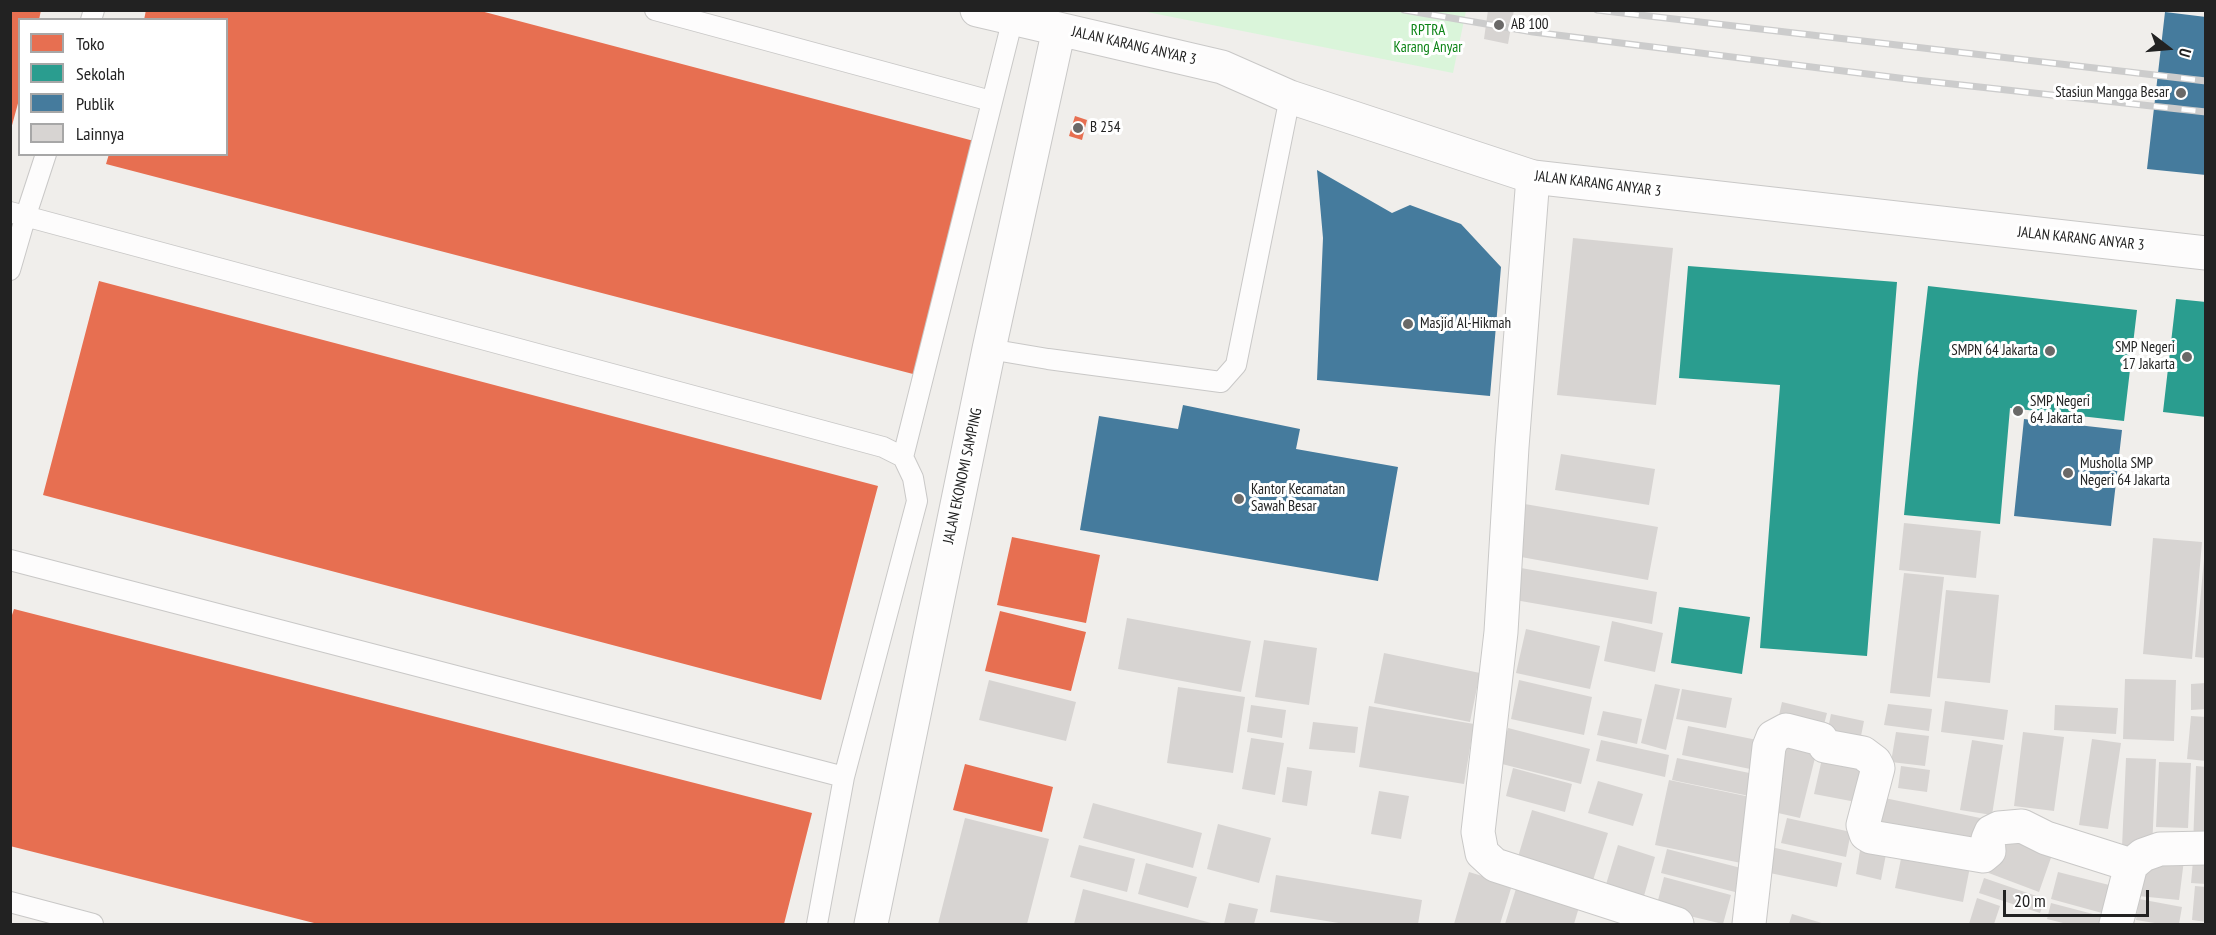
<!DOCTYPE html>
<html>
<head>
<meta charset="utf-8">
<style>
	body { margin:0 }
	#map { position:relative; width:2216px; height:935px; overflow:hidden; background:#f0eeeb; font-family:"PT Sans Narrow",sans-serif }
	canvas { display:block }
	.frame { position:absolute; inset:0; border:12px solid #222; pointer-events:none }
	.legend { position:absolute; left:18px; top:18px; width:210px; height:138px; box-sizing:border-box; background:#fff; border:2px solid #a7a7a7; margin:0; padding:8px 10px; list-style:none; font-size:18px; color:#222 }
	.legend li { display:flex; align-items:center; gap:12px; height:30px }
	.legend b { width:30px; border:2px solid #a7a7a7 }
	.north { position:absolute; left:2138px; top:18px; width:60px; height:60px; -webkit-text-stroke:4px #fff; paint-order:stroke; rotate:106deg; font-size:16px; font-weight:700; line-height:24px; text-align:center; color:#222 }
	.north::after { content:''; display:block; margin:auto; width:21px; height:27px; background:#222; clip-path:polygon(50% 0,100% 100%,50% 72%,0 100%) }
	.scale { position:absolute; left:2003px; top:890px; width:146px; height:27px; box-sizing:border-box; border:3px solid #222; border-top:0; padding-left:8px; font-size:18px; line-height:21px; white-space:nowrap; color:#222; -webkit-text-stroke:4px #fff; paint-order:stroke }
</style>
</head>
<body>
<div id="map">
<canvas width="2216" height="935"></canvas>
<div class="frame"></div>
<ul class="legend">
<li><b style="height:16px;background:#e76f51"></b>Toko</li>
<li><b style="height:16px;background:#2a9d8f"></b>Sekolah</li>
<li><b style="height:16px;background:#457b9d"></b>Publik</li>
<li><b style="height:16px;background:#d7d4d2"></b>Lainnya</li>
</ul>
<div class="north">U</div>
<div class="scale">20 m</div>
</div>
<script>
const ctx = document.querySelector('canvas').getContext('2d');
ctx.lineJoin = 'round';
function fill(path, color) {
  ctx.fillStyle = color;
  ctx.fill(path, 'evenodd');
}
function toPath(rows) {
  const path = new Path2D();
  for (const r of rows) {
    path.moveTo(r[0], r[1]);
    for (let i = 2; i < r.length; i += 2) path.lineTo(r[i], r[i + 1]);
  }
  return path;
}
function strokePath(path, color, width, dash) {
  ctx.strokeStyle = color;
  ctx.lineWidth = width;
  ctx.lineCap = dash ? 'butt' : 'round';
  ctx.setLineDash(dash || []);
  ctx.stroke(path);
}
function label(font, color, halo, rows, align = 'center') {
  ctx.font = font + ' "PT Sans Narrow",sans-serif';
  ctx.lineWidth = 6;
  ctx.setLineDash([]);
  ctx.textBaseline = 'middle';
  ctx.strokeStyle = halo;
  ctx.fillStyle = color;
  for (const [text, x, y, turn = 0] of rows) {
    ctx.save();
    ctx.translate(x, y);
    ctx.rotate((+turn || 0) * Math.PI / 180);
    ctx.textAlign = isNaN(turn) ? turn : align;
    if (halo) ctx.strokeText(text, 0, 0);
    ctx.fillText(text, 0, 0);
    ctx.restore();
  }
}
fill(toPath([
	[1142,11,1466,10,1466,11,1453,73]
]), '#daf5da');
fill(toPath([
	[10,10,41,10,39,20,20,20,20,96,11,129],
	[146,10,477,10,974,141,913,374,106,164,109,154,226,154,226,20,144,20],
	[1075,116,1087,120,1082,140,1069,136],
	[99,281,878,486,821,700,43,495],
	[1012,537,1100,555,1086,623,997,605],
	[14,609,812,813,784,924,318,924,10,846,10,621],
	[1000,611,1086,632,1071,691,985,671],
	[965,764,1053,787,1042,832,953,810]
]), '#e76f51');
fill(toPath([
	[1688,266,1897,282,1867,656,1760,648,1780,385,1679,378],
	[1928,286,2137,310,2124,421,2010,408,2000,524,1904,515,1918,373],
	[2176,299,2206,302,2206,417,2163,412],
	[1679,607,1750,617,1742,674,1671,663]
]), '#2a9d8f');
fill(toPath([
	[2165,12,2206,17,2206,175,2147,169],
	[1317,170,1392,213,1410,205,1461,224,1501,267,1490,396,1317,380,1323,238],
	[1183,405,1300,429,1296,449,1398,467,1378,581,1080,530,1099,416,1178,429],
	[2024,419,2122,430,2111,526,2014,516]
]), '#457b9d');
fill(toPath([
	[1488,10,1514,10,1508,44,1484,39],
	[1573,238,1673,248,1656,405,1557,395],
	[1561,454,1655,469,1649,505,1555,490],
	[1519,503,1658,527,1648,580,1510,555],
	[1904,523,1981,531,1976,578,1899,570],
	[2153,538,2202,542,2192,659,2143,654],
	[2204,559,2206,559,2206,658,2195,657],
	[1521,568,1657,592,1652,624,1515,600],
	[1904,573,1944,577,1930,697,1890,693],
	[1946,590,1999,595,1990,683,1937,678],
	[1127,618,1251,641,1241,692,1118,669],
	[1612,621,1663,633,1655,672,1604,661],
	[1526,629,1600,646,1590,689,1516,673],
	[1264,640,1317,648,1309,705,1255,697],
	[1384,653,1480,673,1470,722,1374,703],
	[2125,679,2176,680,2174,741,2123,739],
	[989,680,1076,702,1066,741,979,720],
	[1519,680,1592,697,1584,735,1511,719],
	[2206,683,2206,709,2191,710,2191,684],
	[1655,684,1680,689,1666,750,1641,743],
	[1178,687,1245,697,1233,773,1167,763],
	[1682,689,1732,698,1726,728,1676,719],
	[1945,701,2008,710,2004,740,1941,732],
	[1782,702,1827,713,1821,736,1777,724],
	[1888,704,1932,709,1929,731,1884,725],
	[1251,705,1286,710,1282,738,1247,732],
	[2055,705,2118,708,2116,734,2054,730],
	[1369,706,1474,724,1464,784,1359,767],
	[1603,711,1642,719,1637,744,1597,735],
	[1831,714,1864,721,1858,751,1825,744],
	[2191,716,2206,717,2206,761,2187,759],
	[1313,722,1358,727,1355,753,1309,749],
	[1688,726,1767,742,1760,771,1682,755],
	[1508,728,1590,749,1581,784,1498,763],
	[1896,732,1929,736,1925,766,1891,762],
	[2023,732,2064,737,2054,811,2014,806],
	[1783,733,1819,742,1800,818,1765,810],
	[1251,738,1284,743,1275,795,1242,789],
	[2092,739,2121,743,2108,829,2079,825],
	[1601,740,1669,755,1665,777,1596,761],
	[1972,740,2003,745,1992,815,1960,810],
	[1824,750,1866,758,1856,802,1814,794],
	[1677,758,1759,775,1754,797,1672,780],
	[2126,758,2156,759,2152,849,2122,847],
	[2159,762,2191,763,2188,828,2156,827],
	[1901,766,1930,770,1927,792,1898,788],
	[2196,766,2206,767,2206,845,2193,845],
	[1287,767,1312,771,1307,806,1282,802],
	[1513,768,1572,784,1565,812,1506,796],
	[1669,780,1755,798,1741,863,1655,845],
	[1598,781,1643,794,1633,826,1588,813],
	[1379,791,1409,796,1401,839,1371,834],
	[1875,796,1985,819,1978,852,1868,829],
	[1093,803,1202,833,1193,868,1083,838],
	[1532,810,1608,833,1590,890,1515,867],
	[965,818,1049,839,1027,924,938,924],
	[1787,818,1851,832,1846,857,1781,843],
	[1218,824,1271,838,1259,883,1207,869],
	[2000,833,2053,852,2039,892,1986,872],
	[1862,839,1888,844,1881,880,1856,874],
	[1079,845,1135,859,1127,892,1070,877],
	[1618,845,1655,857,1642,903,1604,891],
	[1771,847,1842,863,1837,887,1765,872],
	[1667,849,1741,868,1735,892,1661,873],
	[1903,849,1971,862,1963,902,1895,888],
	[2194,850,2206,851,2206,884,2191,883],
	[2142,855,2184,860,2179,900,2138,896],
	[1146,863,1197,877,1188,908,1138,894],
	[1469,872,1512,885,1500,924,1454,924],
	[2058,872,2121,888,2113,916,2051,899],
	[1276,875,1422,900,1418,924,1345,924,1270,912],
	[1664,877,1731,895,1723,924,1656,908],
	[1984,878,2045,899,2040,913,1979,893],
	[1519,879,1582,897,1574,924,1505,924],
	[2195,886,2206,887,2206,922,2192,920],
	[1083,889,1215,924,1074,924],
	[1977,898,2000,906,1994,924,1969,924],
	[2139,899,2182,907,2179,924,2161,924,2136,920],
	[1229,903,1258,909,1254,924,1224,924],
	[2051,903,2112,919,2110,924,2067,924,2047,919],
	[1792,914,1825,924,1789,924]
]), '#d7d4d2');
const service = toPath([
	[655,10,991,101],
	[91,20,94,10],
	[10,212,883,447,903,457,913,478,917,501,844,777,817,924],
	[10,270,26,215,46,154],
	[989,349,1048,359,1221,382,1236,365,1290,97],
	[903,457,1013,18],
	[10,560,844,777],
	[10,902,93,924]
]);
const minor = toPath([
	[1533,177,1512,447,1501,632,1478,832,1482,853,1495,865,1677,924],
	[2131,865,2143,855,2160,849,2206,848],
	[1749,924,1769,747,1773,737,1786,730,1821,739,1825,746,1863,753,1875,762,1878,768,1863,825,1866,834,1871,837,1983,856,1989,851,1988,839,1991,832,1999,828,2022,826,2046,838,2131,865],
	[2116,924,2131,865]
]);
const tertiary = toPath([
	[977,10,1222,67,1290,97,1533,177,2206,253],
	[871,924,989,349,1059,29]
]);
strokePath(service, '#c9c8c7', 22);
strokePath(minor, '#c9c8c7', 35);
strokePath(tertiary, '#c9c8c7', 35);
strokePath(service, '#fdfcfc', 20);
strokePath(minor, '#fdfcfc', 33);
strokePath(tertiary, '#fdfcfc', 33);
const rail = toPath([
	[1404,10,1533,32,1907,79,2206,112],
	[1597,10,2206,81]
]);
strokePath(rail, '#ccc', 7);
strokePath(rail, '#fff', 4.5, [14]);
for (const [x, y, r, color] of [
	[1499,25,6,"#6a6968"],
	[2181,93,6,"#6a6968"],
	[1078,128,6,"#6a6968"],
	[1408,324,6,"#6a6968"],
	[2050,351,6,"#6a6968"],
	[2187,357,6,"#6a6968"],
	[2018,411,6,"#6a6968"],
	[2068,473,6,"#6a6968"],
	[1239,499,6,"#6a6968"]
]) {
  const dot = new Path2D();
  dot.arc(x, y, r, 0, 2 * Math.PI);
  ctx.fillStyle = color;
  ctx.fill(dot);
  strokePath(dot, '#fff', 2);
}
label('15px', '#222', '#fff', [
	["AB 100",1511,25],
	["Stasiun Mangga Besar",2169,93,"right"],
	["B 254",1090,128],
	["Masjid Al-Hikmah",1420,324],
	["SMP Negeri",2175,348,"right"],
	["17 Jakarta",2175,365,"right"],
	["SMPN 64 Jakarta",2038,351,"right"],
	["SMP Negeri",2030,402],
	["64 Jakarta",2030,419],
	["Musholla SMP",2080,464],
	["Negeri 64 Jakarta",2080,481],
	["Kantor Kecamatan",1251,490],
	["Sawah Besar",1251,507]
], 'left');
label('15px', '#0c8416', '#fff', [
	["RPTRA",1428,31],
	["Karang Anyar",1428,48]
]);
label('15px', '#222', '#fff', [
	["JALAN KARANG ANYAR 3",1134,46,13],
	["JALAN KARANG ANYAR 3",1598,184,7],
	["JALAN KARANG ANYAR 3",2081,239,6],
	["JALAN EKONOMI SAMPING",963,476,-78]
]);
</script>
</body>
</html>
